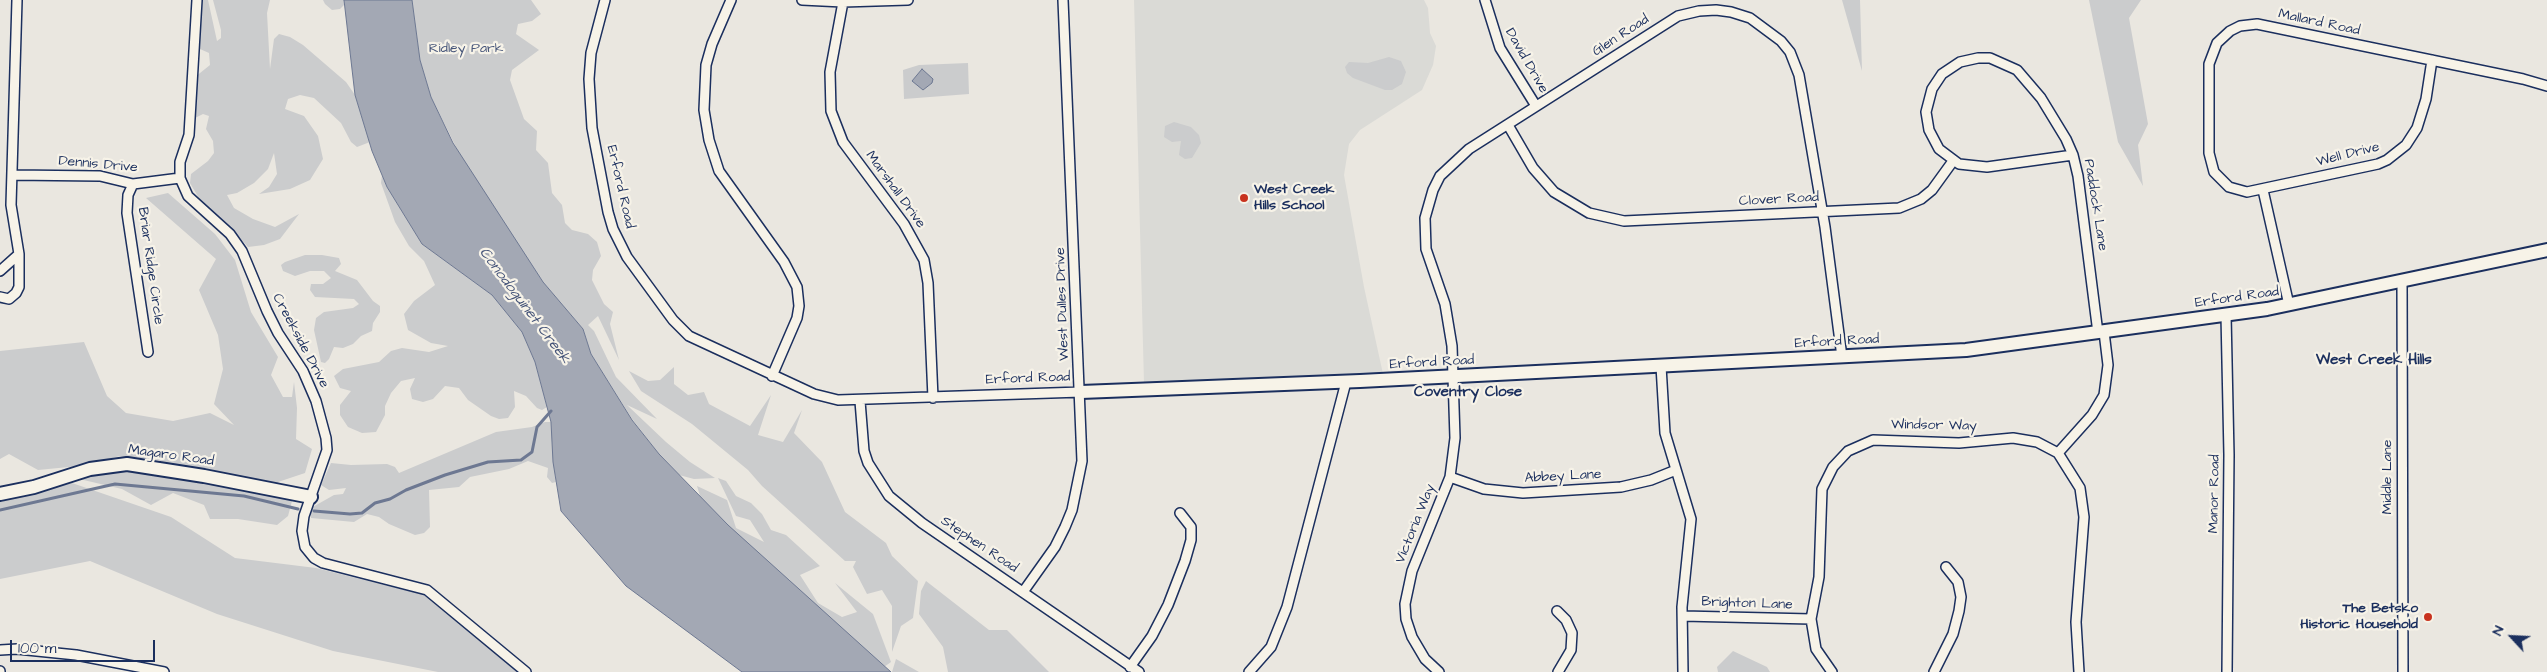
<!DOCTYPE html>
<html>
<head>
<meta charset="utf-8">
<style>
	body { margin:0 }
	#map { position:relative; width:2547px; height:672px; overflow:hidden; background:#eae7e0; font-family:"Architects Daughter",sans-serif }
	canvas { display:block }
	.north { position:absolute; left:2487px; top:612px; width:50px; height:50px; -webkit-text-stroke:4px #f7f3e8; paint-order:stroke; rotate:295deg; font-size:14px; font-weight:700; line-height:20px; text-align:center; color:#1b2f5e }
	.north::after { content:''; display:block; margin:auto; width:18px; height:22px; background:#1b2f5e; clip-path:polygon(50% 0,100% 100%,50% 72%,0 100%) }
	.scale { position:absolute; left:10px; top:640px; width:145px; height:22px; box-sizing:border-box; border:2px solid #1b2f5e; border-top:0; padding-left:6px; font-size:15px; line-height:18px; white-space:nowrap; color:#1b2f5e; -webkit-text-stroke:4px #f7f3e8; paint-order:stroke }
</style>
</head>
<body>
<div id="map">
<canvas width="2547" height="672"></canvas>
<div class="north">N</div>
<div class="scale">100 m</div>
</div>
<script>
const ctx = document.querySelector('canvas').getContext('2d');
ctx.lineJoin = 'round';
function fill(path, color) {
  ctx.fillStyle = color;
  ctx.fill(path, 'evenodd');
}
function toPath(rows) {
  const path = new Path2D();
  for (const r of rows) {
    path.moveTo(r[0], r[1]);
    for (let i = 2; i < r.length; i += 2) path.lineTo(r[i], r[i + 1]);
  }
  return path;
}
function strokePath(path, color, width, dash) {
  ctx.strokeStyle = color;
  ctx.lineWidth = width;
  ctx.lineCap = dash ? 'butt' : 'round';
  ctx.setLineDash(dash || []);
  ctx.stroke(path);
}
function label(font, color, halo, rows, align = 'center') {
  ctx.font = font + ' "Architects Daughter",sans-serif';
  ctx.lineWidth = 4.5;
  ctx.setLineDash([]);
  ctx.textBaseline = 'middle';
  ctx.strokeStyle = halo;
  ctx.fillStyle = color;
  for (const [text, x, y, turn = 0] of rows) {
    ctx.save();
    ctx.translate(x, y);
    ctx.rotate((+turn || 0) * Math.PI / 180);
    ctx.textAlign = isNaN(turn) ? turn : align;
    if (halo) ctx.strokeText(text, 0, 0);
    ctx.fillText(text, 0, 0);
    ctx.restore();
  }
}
fill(toPath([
	[1134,0,1424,0,1428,8,1430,33,1436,46,1433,65,1422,90,1360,130,1349,144,1344,175,1364,287,1383,374,1144,383]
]), '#dadad6');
fill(toPath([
	[198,0,208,0,217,41,221,38,221,30,213,0,270,0,267,13,270,69,274,39,279,34,290,37,303,45,346,82,355,95,370,142,357,147,351,142,341,123,314,98,300,95,288,99,285,109,304,116,318,136,323,159,310,180,290,189,259,194,269,187,277,174,274,153,268,169,254,183,237,193,227,195,234,208,253,219,275,227,299,214,280,239,264,245,248,247,231,228,200,200,190,183,191,174,208,161,214,153,213,141,206,129,209,116,203,114,193,119,195,77,210,65,209,53,200,49],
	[323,0,344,0,344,5,340,9,332,10,325,4],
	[412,0,531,0,541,14,532,21,518,24,516,34,539,50,512,70,510,80,524,119,537,131,536,150,548,163,552,193,562,205,565,223,572,230,588,234,597,242,601,256,593,270,592,280,604,304,613,312,610,324,619,360,598,316,588,325,594,331,616,377,657,419,627,405,666,442,690,462,715,478,694,479,679,475,659,454,632,419,591,354,583,329,543,282,466,167,431,97,420,60],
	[1842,0,1860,0,1862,71],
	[2089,0,2141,0,2129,18,2148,124,2138,145,2143,186,2118,142],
	[1389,57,1401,61,1406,72,1402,84,1392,90,1385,90,1353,78,1347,73,1345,67,1349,62,1368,63],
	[968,63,969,94,904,99,903,70,919,65],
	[1174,122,1191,127,1199,135,1201,143,1192,158,1185,159,1179,155,1181,141,1172,142,1164,137,1165,126],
	[382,175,387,187,422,244,492,295,522,332,535,362,547,407,542,410,537,408,526,396,514,391,515,407,508,418,499,419,491,416,468,400,459,388,445,386,433,399,423,402,412,399,410,389,415,378,401,381,391,393,385,406,385,415,376,432,362,433,348,427,340,415,340,405,351,391,340,388,334,376,343,369,379,362,391,351,402,348,429,352,448,346,431,343,408,330,404,314,414,301,435,285,424,261,409,246,395,222,381,183],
	[168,193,215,234,235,260,251,312,278,357,271,375,283,397,292,397,294,382,297,408,296,439,312,449,305,473,278,482,292,501,288,516,277,525,238,519,210,519,204,505,173,493,151,505,122,489,75,478,121,470,183,474,159,460,120,456,79,466,38,470,9,454,0,459,0,351,84,342,107,396,126,413,173,421,210,413,234,425,214,404,223,369,218,335,199,290,216,259,146,198],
	[305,255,322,255,339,258,341,264,335,271,357,280,373,301,380,306,380,312,373,323,372,331,361,336,353,344,343,348,334,347,329,359,325,363,321,362,314,330,316,318,324,312,353,308,359,304,354,299,315,297,310,290,311,284,323,284,331,278,324,271,310,271,295,276,283,271,281,265,285,262],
	[674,367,674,384,688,395,704,392,709,404,750,426,771,395,758,435,783,442,802,410,794,433,822,462,845,512,886,543,892,556,918,581,913,618,901,626,892,652,892,606,882,590,867,594,853,567,856,561,845,561,762,486,748,470,692,424,641,391,629,371,648,381,660,380],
	[545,422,551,422,556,482,552,483,547,477,548,468,528,461,509,469,470,477,459,487,429,490,430,527,424,533,415,535,389,524,379,517,367,514,354,522,311,518,311,508,334,495,343,494,346,488,329,490,321,485,331,463,351,465,387,464,395,467,399,473,496,432,532,427],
	[718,478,726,481,736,496,751,503,762,514,771,530,786,535,820,566,800,575,818,603,842,617,857,612,835,583,873,614,891,662,884,667,792,595,790,580,745,555,703,506,697,486,727,500,736,528,764,542,750,520,736,516],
	[72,483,171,517,235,558,316,568,429,596,523,672,438,672,333,651,217,614,90,561,0,579,0,502],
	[926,581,989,630,1007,630,1049,672,948,672,943,647,919,614,921,591],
	[1733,651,1767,667,1770,672,1718,672,1717,667],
	[896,659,919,672,892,672]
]), '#cbcccd');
const water = toPath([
	[344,0,412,0,420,60,431,97,453,143,543,282,583,329,591,354,632,420,659,454,728,525,891,672,742,672,626,586,561,511,553,462,551,422,535,362,522,332,492,295,422,244,387,187,372,151,355,95,344,0],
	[922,69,933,79,932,83,923,90,912,81,922,69]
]);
fill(water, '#a3a8b4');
strokePath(water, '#6d7892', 1);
strokePath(toPath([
	[0,510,115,484,244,496,298,509],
	[314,511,350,514,362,513,375,503,390,499,406,490,445,475,488,462,521,460,532,452,537,427,551,411]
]), '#6d7892', 3);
const street = toPath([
	[17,0,11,205,19,254],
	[197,0,189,135,180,162,180,178,188,196,230,234,242,251,267,311,278,333,303,371,316,401,326,438,327,450,304,516,302,531,305,547,314,558,323,563,427,590,526,672],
	[605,0,591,53,589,79,592,128,608,212,613,229,627,257,673,320,689,336,814,394,838,400,1081,392],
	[731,0,712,44,706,65,704,110,709,140,719,171,784,262,797,287,799,306,797,318,772,376],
	[802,0,843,2,908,0],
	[1485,0,1500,48,1536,106],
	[843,2,830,72,831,111,843,142,904,224,924,260,928,283,933,398],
	[2432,60,2426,99,2417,128,2406,145,2387,160,2378,164,2247,192,2229,187,2214,172,2209,153,2209,64,2217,43,2230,31,2240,26,2257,24,2523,79,2547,86],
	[1508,125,1533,168,1554,192,1589,213,1624,221,1899,208,1921,199,1932,190,1953,161],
	[2073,155,1987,167,1959,164,1939,149,1929,130,1926,112,1932,89,1942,74,1960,62,1978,58,1990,58,2017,70,2041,98,2066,139,2073,155,2078,176,2098,333],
	[12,175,100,176,133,184,180,178],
	[133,184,128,195,127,213,148,352],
	[2263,190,2289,305],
	[0,271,19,254,19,287,16,293,9,299,0,297],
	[2402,281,2403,672],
	[2226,315,2229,455,2227,672],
	[1661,366,1665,433,1691,519,1682,607,1683,672],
	[860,401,864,451,868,463,889,496,922,523,1139,672],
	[2058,453,2092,415,2104,395,2108,365,2104,332],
	[1450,477,1484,489,1523,493,1621,487,1651,480,1676,470],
	[1023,592,1055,547,1065,527,1072,510,1082,461,1063,0],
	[1557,611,1566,620,1572,633,1571,650,1558,672],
	[1683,616,1811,619],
	[0,650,17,649,76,655,164,672],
	[1130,667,1152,636,1168,605,1185,561,1191,540,1191,527,1180,513],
	[0,671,0,672],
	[1249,672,1271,647,1287,607,1346,382],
	[1439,672,1425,659,1412,637,1406,619,1405,604,1412,571,1450,477,1455,438,1452,346,1445,304,1426,249,1425,218,1433,190,1440,176,1469,149,1678,16,1699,11,1716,10,1731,12,1750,18,1781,41,1790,52,1799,75,1825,227,1842,357],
	[1832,672,1816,649,1811,619,1819,577,1822,489,1833,467,1848,451,1873,440,1959,443,2013,438,2037,442,2058,453,2080,488,2084,517,2076,622,2079,672],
	[1934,672,1953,634,1959,611,1961,597,1958,582,1946,567]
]);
const secondary = toPath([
	[1081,392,1360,381,1966,350,2267,309,2547,250],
	[0,494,34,487,90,469,127,464,204,476,311,497]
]);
strokePath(street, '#1b2f5e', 12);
strokePath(secondary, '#1b2f5e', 16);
strokePath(street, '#f7f3e8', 9);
strokePath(secondary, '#f7f3e8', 12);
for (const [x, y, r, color] of [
	[1244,198,5,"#c8321e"],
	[2428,617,5,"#c8321e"]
]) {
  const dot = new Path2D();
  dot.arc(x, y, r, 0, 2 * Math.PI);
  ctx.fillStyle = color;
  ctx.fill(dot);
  strokePath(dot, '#f7f3e8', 2);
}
label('14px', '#1b2f5e', '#f7f3e8', [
	["Mallard Road",2319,23,12],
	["Glen Road",1621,36,-33],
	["David Drive",1526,61,60],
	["Well Drive",2348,155,-14],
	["Dennis Drive",98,165,5],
	["Erford Road",620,187,77],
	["Marshall Drive",895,190,54],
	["Clover Road",1779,200,-3],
	["Paddock Lane",2095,205,81],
	["Briar Ridge Circle",150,266,82],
	["Erford Road",2237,298,-8],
	["West Dulles Drive",1063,304,-92],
	["Creekside Drive",300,341,62],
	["Erford Road",1837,342,-3],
	["Erford Road",1432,363,-3],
	["Erford Road",1028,379,-2],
	["Windsor Way",1934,426,1],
	["Magaro Road",171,456,8],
	["Abbey Lane",1563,477,-3],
	["Middle Lane",2388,477,-90],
	["Manor Road",2215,494,-89],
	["Victoria Way",1416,524,-68],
	["Stephen Road",979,545,34],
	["Brighton Lane",1747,604,2]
]);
label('14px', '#47567a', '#f7f3e8', [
	["Ridley Park",466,49]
]);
label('bold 14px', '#1b2f5e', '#f7f3e8', [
	["West Creek",1254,190],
	["Hills School",1254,206],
	["The Betsko",2418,609,"right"],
	["Historic Household",2418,625,"right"]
], 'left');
label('italic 15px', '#445378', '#f7f3e8', [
	["Conodoguinet Creek",524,306,53]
]);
label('bold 15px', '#1b2f5e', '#f7f3e8', [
	["West Creek Hills",2374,361],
	["Coventry Close",1468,393]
]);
</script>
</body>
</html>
